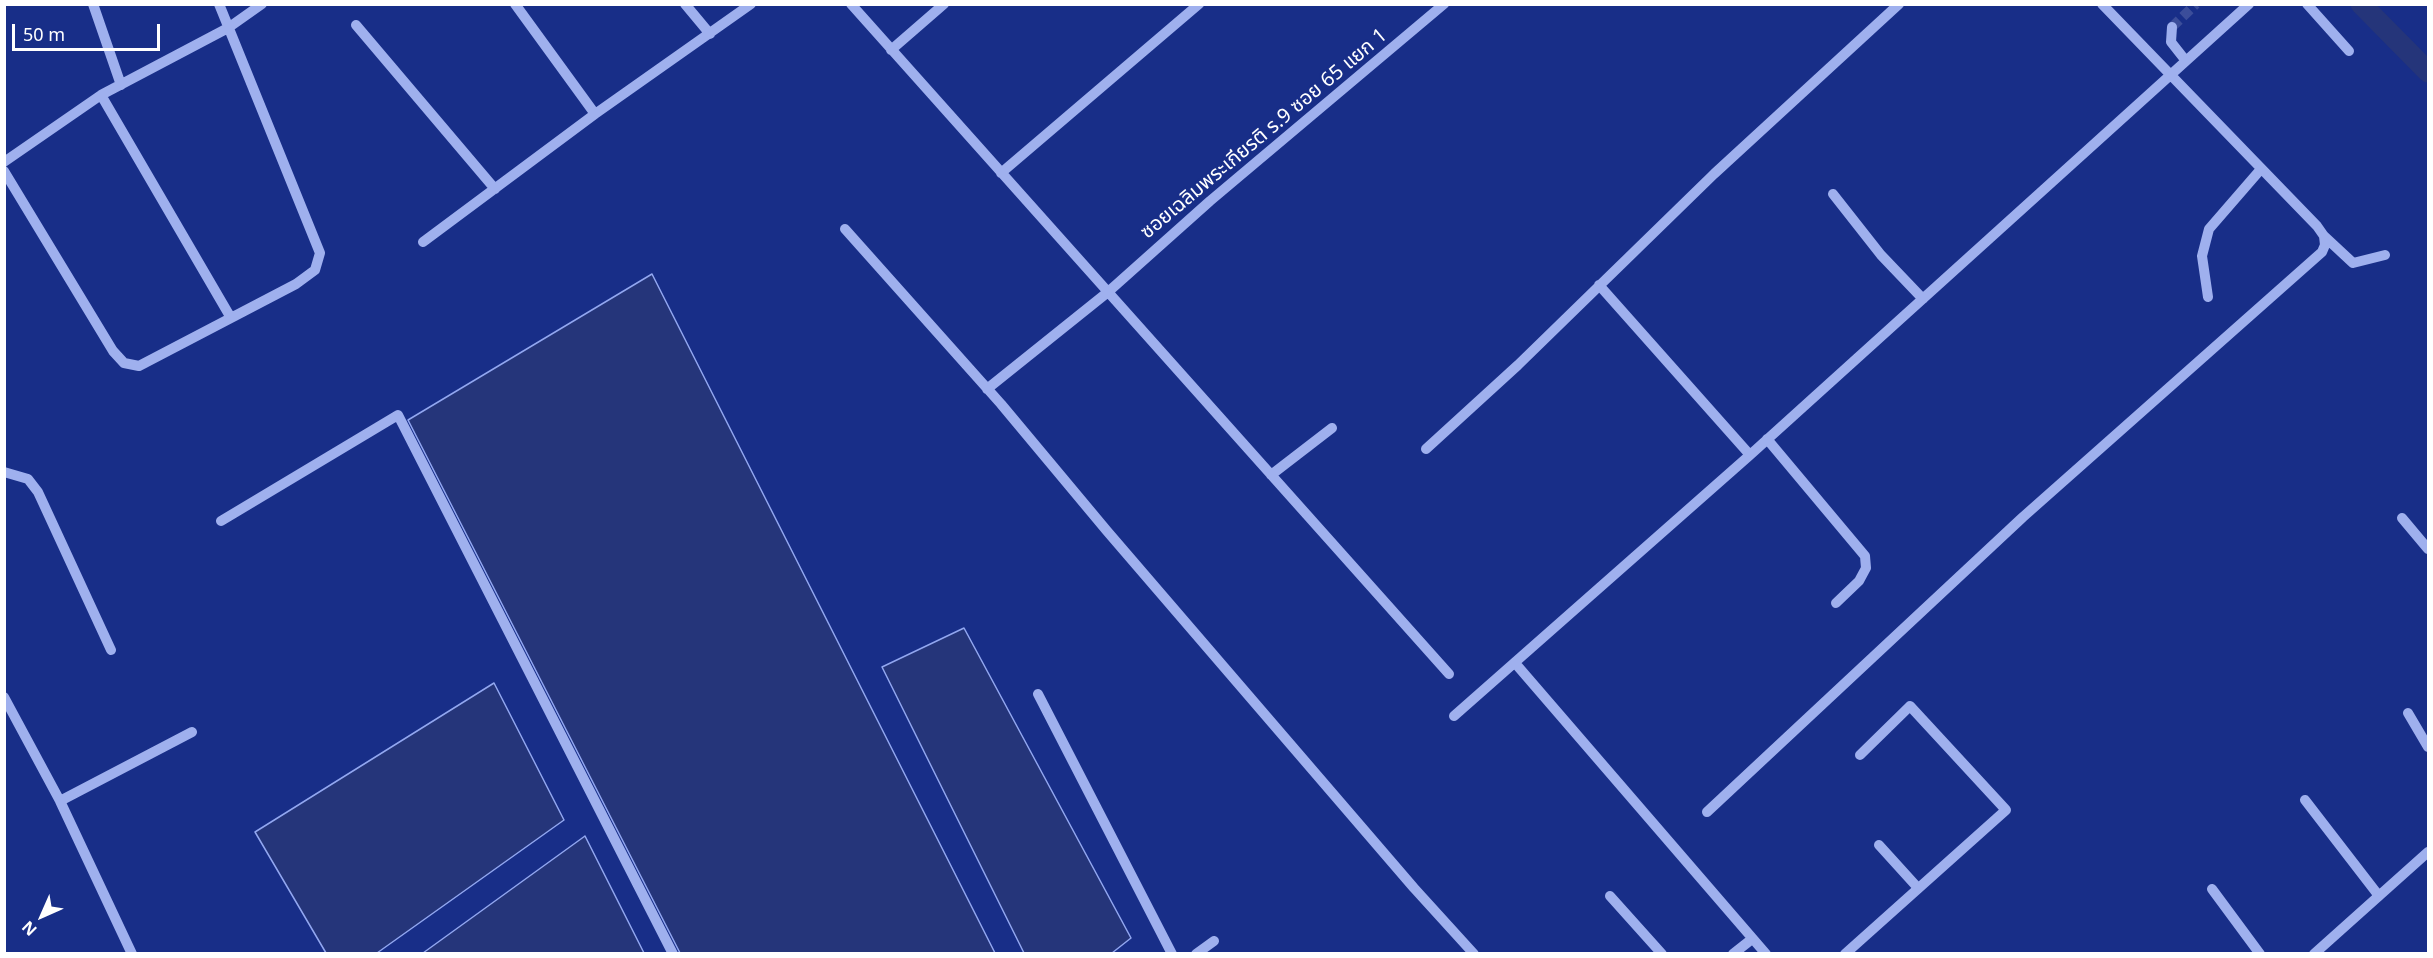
<!DOCTYPE html>
<html>
<head>
<meta charset="utf-8">
<style>
	body { margin:0 }
	#map { position:relative; width:2433px; height:958px; overflow:hidden; background:#182e88; font-family:"Noto Sans",sans-serif }
	canvas { display:block }
	.frame { position:absolute; inset:0; border:6px solid #fff; pointer-events:none }
	.north { position:absolute; left:12px; top:886px; width:60px; height:60px; -webkit-text-stroke:4px #182e88; paint-order:stroke; rotate:225deg; font-size:16px; font-weight:700; line-height:24px; text-align:center; color:#fff }
	.north::after { content:''; display:block; margin:auto; width:21px; height:27px; background:#fff; clip-path:polygon(50% 0,100% 100%,50% 72%,0 100%) }
	.scale { position:absolute; left:12px; top:24px; width:148px; height:27px; box-sizing:border-box; border:3px solid #fff; border-top:0; padding-left:8px; font-size:18px; line-height:21px; white-space:nowrap; color:#fff; -webkit-text-stroke:4px #182e88; paint-order:stroke }
</style>
</head>
<body>
<div id="map">
<canvas width="2433" height="958"></canvas>
<div class="frame"></div>
<div class="north">N</div>
<div class="scale">50 m</div>
</div>
<script>
const ctx = document.querySelector('canvas').getContext('2d');
ctx.lineJoin = 'round';
function fill(path, color) {
  ctx.fillStyle = color;
  ctx.fill(path, 'evenodd');
}
function toPath(rows) {
  const path = new Path2D();
  for (const r of rows) {
    path.moveTo(r[0], r[1]);
    for (let i = 2; i < r.length; i += 2) path.lineTo(r[i], r[i + 1]);
  }
  return path;
}
function strokePath(path, color, width, dash) {
  ctx.strokeStyle = color;
  ctx.lineWidth = width;
  ctx.lineCap = dash ? 'butt' : 'round';
  ctx.setLineDash(dash || []);
  ctx.stroke(path);
}
function label(font, color, halo, rows, align = 'center') {
  ctx.font = font + ' "Noto Sans","Noto Sans Thai",sans-serif';
  ctx.lineWidth = 4.5;
  ctx.setLineDash([]);
  ctx.textBaseline = 'middle';
  ctx.strokeStyle = halo;
  ctx.fillStyle = color;
  for (const [text, x, y, turn = 0] of rows) {
    ctx.save();
    ctx.translate(x, y);
    ctx.rotate((+turn || 0) * Math.PI / 180);
    ctx.textAlign = isNaN(turn) ? turn : align;
    if (halo) ctx.strokeText(text, 0, 0);
    ctx.fillText(text, 0, 0);
    ctx.restore();
  }
}
const water = toPath([
	[652,274,995,953,680,953,408,420,652,274],
	[964,628,1131,938,1112,953,1024,953,882,667,964,628],
	[494,683,564,820,377,953,326,953,255,832,494,683],
	[585,836,644,953,423,953,585,836]
]);
fill(water, '#25357a');
strokePath(water, '#92a7f0', 1.5);
strokePath(toPath([
	[2361,4,2428,72]
]), '#25357a', 21);
strokePath(toPath([
	[2172,27,2196,4]
]), '#3b4d9a', 10, [10, 5]);
strokePath(toPath([
	[93,4,121,85],
	[515,4,595,114],
	[685,4,710,34],
	[851,4,1449,674],
	[2102,4,2317,226,2324,236,2353,263,2385,255],
	[2307,4,2349,51],
	[356,25,495,189],
	[2172,27,2171,42,2186,61],
	[891,50,944,4],
	[101,95,231,318],
	[4,162,101,95,228,28,262,4],
	[4,171,113,351,124,363,139,366,296,284,315,270,320,253,219,4],
	[1001,173,1199,4],
	[1833,194,1881,255,1923,299],
	[845,229,1001,404,1107,531,1414,888,1474,954],
	[423,242,595,114,751,4],
	[1599,285,1750,455],
	[2208,297,2202,256,2209,229,2261,169],
	[987,389,1108,292,1210,201,1444,4],
	[1767,439,1865,556,1866,568,1859,581,1836,603],
	[1426,449,1518,365,1714,174,1899,4],
	[4,472,28,479,38,492,111,650],
	[1271,475,1332,428],
	[2402,518,2428,549],
	[221,521,398,415,673,954],
	[1515,663,1766,954],
	[1038,694,1172,954],
	[4,697,60,801,132,954],
	[2408,713,2428,747],
	[1454,716,1750,455,2249,4],
	[2305,800,2379,896],
	[60,801,192,732],
	[1707,812,2023,517,2322,252,2325,245,2324,236],
	[1879,845,1918,888],
	[2212,889,2260,954],
	[1610,896,1662,954],
	[1196,954,1214,941],
	[1733,954,1752,939],
	[1845,954,2006,810,1910,706,1860,755],
	[2314,954,2428,852]
]), '#9fb0ee', 10);
label('20px', '#fff', '#182e88', [
	["ซอยเฉลิมพระเกียรติ ร.9 ซอย 65 แยก 1",1264,134,-40]
]);
</script>
</body>
</html>
